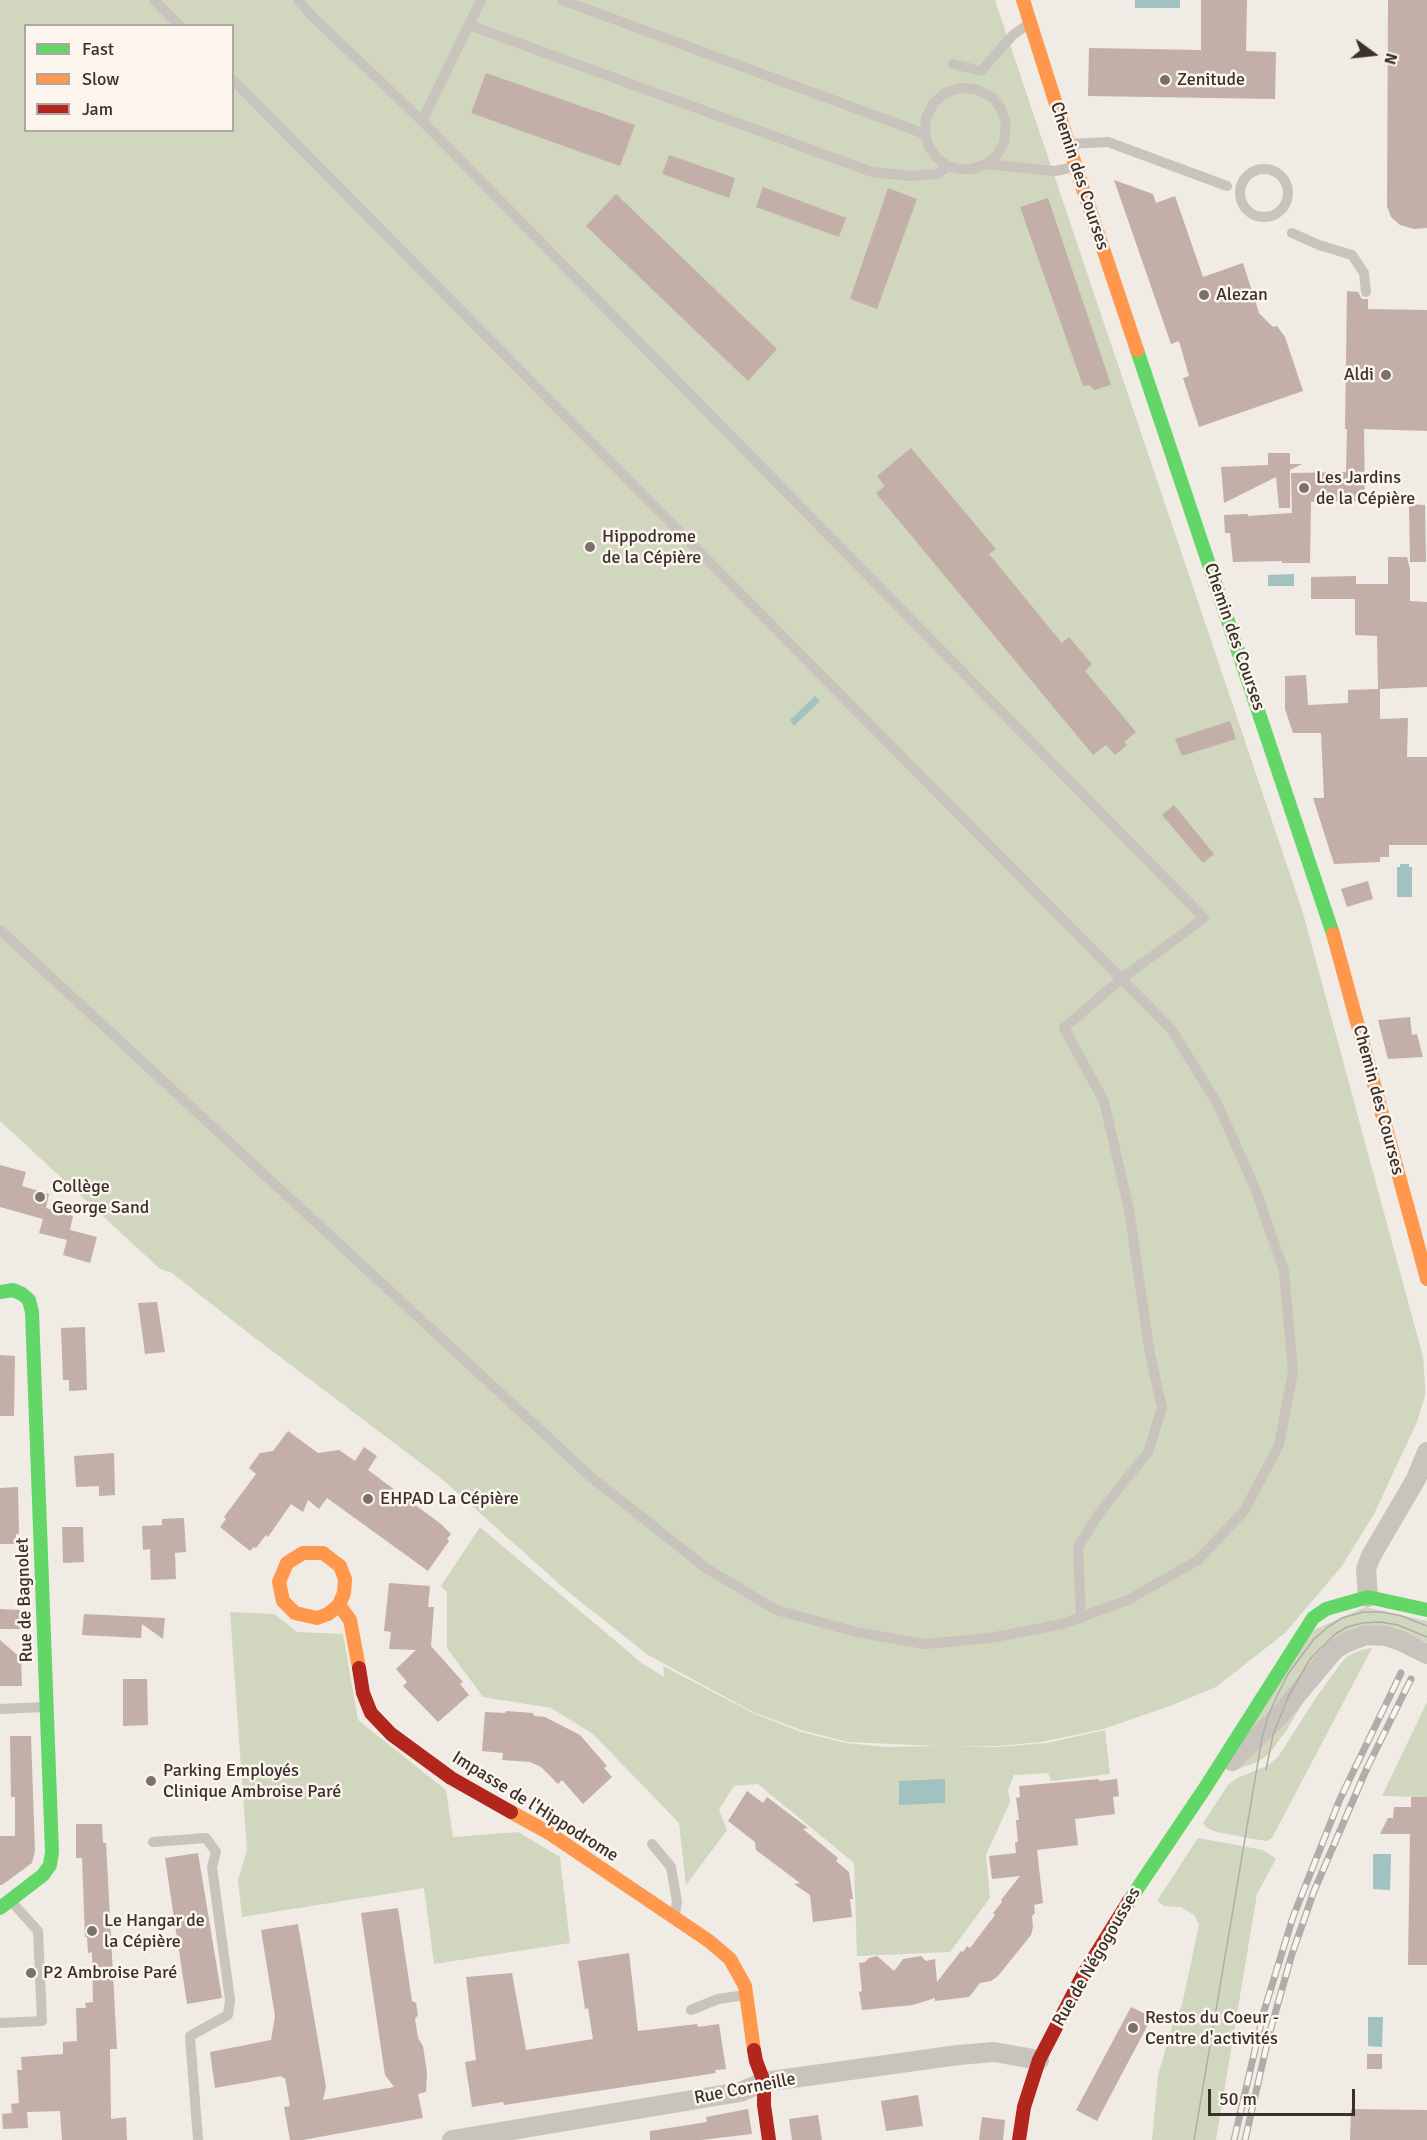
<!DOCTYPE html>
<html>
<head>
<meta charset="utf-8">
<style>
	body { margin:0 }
	#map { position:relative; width:1427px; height:2140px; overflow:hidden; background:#f0ebe5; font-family:Signika,sans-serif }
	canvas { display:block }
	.legend { position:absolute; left:24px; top:24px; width:210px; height:108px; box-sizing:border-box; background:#fbf5ee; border:2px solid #aea6a0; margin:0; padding:8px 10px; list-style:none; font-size:18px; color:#3b302b }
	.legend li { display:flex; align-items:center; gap:12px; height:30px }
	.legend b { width:30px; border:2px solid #aea6a0 }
	.north { position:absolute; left:1343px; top:24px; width:60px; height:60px; -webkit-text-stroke:4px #fbf5ee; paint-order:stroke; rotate:105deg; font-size:16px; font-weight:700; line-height:24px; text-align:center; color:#3b302b }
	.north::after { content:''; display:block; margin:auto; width:21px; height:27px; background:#3b302b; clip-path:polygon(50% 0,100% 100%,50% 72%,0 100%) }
	.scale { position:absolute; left:1208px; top:2089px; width:147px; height:27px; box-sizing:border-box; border:3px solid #3b302b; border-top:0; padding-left:8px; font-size:18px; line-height:21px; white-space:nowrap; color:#3b302b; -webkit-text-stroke:4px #fbf5ee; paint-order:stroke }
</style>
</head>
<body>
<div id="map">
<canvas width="1427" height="2140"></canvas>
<ul class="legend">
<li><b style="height:8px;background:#63d668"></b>Fast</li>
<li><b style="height:8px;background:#ff974d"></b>Slow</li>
<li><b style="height:8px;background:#b3261e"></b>Jam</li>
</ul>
<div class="north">N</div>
<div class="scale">50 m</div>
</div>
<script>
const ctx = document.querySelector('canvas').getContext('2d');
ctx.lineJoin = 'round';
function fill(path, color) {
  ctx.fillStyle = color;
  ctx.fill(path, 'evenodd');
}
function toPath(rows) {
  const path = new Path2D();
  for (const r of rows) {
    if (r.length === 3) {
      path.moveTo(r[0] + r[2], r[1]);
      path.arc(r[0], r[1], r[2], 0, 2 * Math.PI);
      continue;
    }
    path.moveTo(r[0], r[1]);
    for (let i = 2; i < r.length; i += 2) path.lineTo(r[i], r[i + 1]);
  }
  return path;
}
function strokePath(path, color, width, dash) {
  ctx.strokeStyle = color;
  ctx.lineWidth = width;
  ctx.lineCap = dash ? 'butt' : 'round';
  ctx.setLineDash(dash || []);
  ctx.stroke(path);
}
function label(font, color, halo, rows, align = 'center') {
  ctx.font = font + ' Signika,sans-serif';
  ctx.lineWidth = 5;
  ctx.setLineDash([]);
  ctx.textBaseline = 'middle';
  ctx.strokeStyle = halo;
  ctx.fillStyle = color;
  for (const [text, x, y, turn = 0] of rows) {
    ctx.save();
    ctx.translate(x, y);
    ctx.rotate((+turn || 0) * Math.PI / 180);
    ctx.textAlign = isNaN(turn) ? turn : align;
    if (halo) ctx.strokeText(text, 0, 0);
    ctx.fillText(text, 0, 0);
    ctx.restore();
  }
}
fill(toPath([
	[0,0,995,0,1303,913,1423,1357,1425,1386,1425,1396,1417,1422,1374,1514,1342,1566,1285,1633,1216,1687,1170,1706,1103,1729,1041,1742,998,1746,949,1746,998,1747,1047,1743,1105,1730,1110,1774,1051,1781,1048,1773,1014,1775,1008,1790,1010,1802,986,1855,990,1898,950,1952,857,1956,854,1863,758,1784,734,1786,719,1810,727,1830,686,1885,679,1823,593,1734,551,1708,483,1697,447,1648,447,1592,441,1586,480,1527,643,1664,664,1677,663,1666,753,1713,801,1732,846,1743,886,1747,938,1746,848,1742,801,1730,753,1712,648,1655,567,1591,442,1479,251,1335,172,1273,160,1269,0,1121],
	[26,26,232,26,232,130,26,130],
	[1365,1607,1427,1621,1427,1642,1397,1631,1382,1628,1299,1684,1230,1751,1314,1630],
	[230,1612,274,1614,297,1632,343,1634,358,1720,446,1790,453,1837,518,1832,560,1857,570,1943,434,1964,424,1888,242,1917,238,1880,247,1851],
	[1372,1648,1272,1838,1267,1841,1254,1839,1216,1832,1207,1828,1203,1823,1228,1785,1237,1778,1267,1766,1278,1757,1315,1699,1341,1663,1348,1656,1361,1650],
	[1308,1694,1286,1731,1269,1754,1259,1761,1231,1772],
	[1427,1702,1427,1797,1382,1796],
	[1198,1838,1263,1850,1276,1859,1257,1894,1216,2140,1152,2140,1158,2075,1174,2020,1182,2005,1199,1925,1194,1915,1181,1907,1164,1906,1157,1901]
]), '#d1d6bf');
fill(toPath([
	[1135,0,1180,0,1180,8,1135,8],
	[1294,574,1294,586,1268,586,1268,575],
	[815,696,820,701,794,726,790,720],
	[1400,864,1409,864,1409,867,1412,867,1412,897,1397,897,1397,867,1400,867],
	[945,1779,945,1803,899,1805,899,1781],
	[1373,1854,1391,1854,1390,1890,1373,1889],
	[1368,2017,1383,2017,1382,2047,1368,2046]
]), '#a1c2c1');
fill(toPath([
	[1201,0,1247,0,1246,51,1276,52,1275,99,1088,96,1089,48,1201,50],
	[1388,0,1427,0,1427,228,1414,229,1400,225,1391,217,1387,206],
	[486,73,635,125,620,166,471,113],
	[669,155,735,178,729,198,662,174],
	[1114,180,1153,194,1156,203,1175,196,1203,277,1243,263,1259,313,1273,327,1277,326,1285,337,1303,391,1199,427,1183,378,1189,376,1179,341,1171,344],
	[763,187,846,218,839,237,756,207],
	[888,188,917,199,877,309,850,299],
	[616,194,777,349,748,381,586,226],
	[1048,198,1111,385,1094,390,1090,385,1083,386,1020,207],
	[1347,291,1358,292,1362,299,1368,299,1368,309,1427,310,1427,431,1364,429,1365,501,1311,502,1310,563,1282,563,1282,561,1233,562,1230,533,1225,533,1224,515,1248,514,1248,516,1292,513,1291,473,1346,472,1347,429,1345,429],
	[911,448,996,549,989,554,1062,643,1069,637,1092,664,1085,671,1136,732,1124,742,1127,745,1115,755,1106,745,1093,755,876,493,885,486,877,476],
	[1268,453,1290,453,1290,464,1302,464,1290,470,1290,508,1279,508,1276,477,1224,503,1221,467,1268,465],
	[1409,504,1425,505,1426,562,1410,562],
	[1388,557,1407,557,1410,569,1410,601,1427,602,1427,687,1380,689,1380,719,1408,718,1407,757,1427,757,1427,845,1389,845,1389,857,1380,857,1380,862,1334,864,1313,798,1324,798,1321,733,1293,733,1285,709,1285,676,1306,675,1308,705,1348,703,1348,690,1378,689,1377,636,1355,635,1355,599,1311,599,1311,577,1356,576,1356,584,1388,584],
	[1230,721,1236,739,1182,756,1175,739],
	[1174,805,1214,854,1203,863,1162,815],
	[1368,881,1373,899,1347,907,1341,889],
	[1410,1017,1412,1035,1417,1034,1423,1057,1388,1059,1378,1020],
	[0,1165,26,1172,22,1186,49,1194,46,1208,73,1216,70,1230,97,1237,90,1263,63,1255,67,1240,39,1233,43,1219,0,1207],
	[157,1302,165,1352,145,1354,138,1303],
	[85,1327,87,1390,69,1391,69,1380,63,1380,61,1328],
	[0,1355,15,1356,14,1416,0,1416],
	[288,1431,318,1453,339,1450,355,1461,364,1447,377,1456,368,1470,441,1524,451,1534,447,1539,449,1541,428,1571,327,1498,319,1509,308,1500,303,1512,291,1504,268,1537,266,1535,256,1548,254,1547,250,1551,220,1527,226,1519,224,1517,256,1474,249,1468,260,1453,273,1451],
	[114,1453,115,1495,99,1496,99,1486,76,1487,74,1456],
	[18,1487,19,1534,16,1534,16,1544,0,1544,0,1488],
	[184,1518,186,1552,175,1553,176,1579,151,1580,150,1549,143,1550,142,1526,162,1525,162,1519],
	[62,1527,83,1527,84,1562,63,1563],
	[389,1583,430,1586,428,1607,434,1607,431,1646,463,1682,460,1684,469,1695,438,1722,403,1686,407,1682,396,1669,416,1650,389,1649,391,1632,384,1631],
	[0,1609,20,1610,21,1629,0,1629],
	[84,1614,165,1618,163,1639,142,1624,141,1638,82,1635],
	[0,1640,21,1658,22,1686,0,1686],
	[123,1679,147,1679,148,1725,123,1726],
	[506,1711,533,1713,534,1716,545,1717,580,1735,607,1766,604,1768,612,1777,583,1804,562,1780,558,1784,541,1767,530,1762,502,1760,503,1753,482,1751,485,1712,505,1713],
	[10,1736,31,1736,35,1851,32,1863,2,1885,0,1885,0,1836,15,1836,15,1797,11,1797],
	[1099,1779,1099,1781,1117,1779,1119,1796,1113,1797,1115,1814,1075,1819,1078,1845,1037,1850,1043,1903,1034,1905,1035,1913,1032,1916,1033,1927,1031,1935,998,1976,991,1981,980,1983,969,1997,935,2001,935,1998,913,2005,862,2010,859,1992,862,1991,859,1963,865,1962,869,1958,877,1956,894,1971,903,1959,921,1956,926,1961,935,1959,937,1982,961,1951,963,1952,967,1946,970,1948,995,1915,993,1913,1002,1902,1001,1900,1020,1876,992,1879,989,1856,1016,1853,1015,1842,1018,1842,1016,1820,1019,1820,1016,1798,1020,1797,1019,1786],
	[747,1791,763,1803,767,1797,808,1828,803,1829,838,1858,836,1861,849,1872,853,1899,850,1899,852,1917,813,1922,810,1895,794,1884,800,1883,756,1850,755,1842,728,1821],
	[1411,1797,1427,1797,1427,1965,1408,1965,1410,1834,1380,1834,1388,1818,1393,1818,1394,1807,1411,1807],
	[76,1824,102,1824,103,1843,106,1843,117,2049,110,2049,111,2119,126,2117,127,2140,62,2140,60,2111,27,2112,28,2128,3,2129,2,2114,12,2113,11,2104,19,2103,17,2070,22,2070,21,2057,63,2054,63,2042,77,2041,76,2008,86,2008,85,2003,93,2002,92,1952,88,1953,87,1937,85,1937,82,1858,76,1858],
	[198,1853,222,1998,187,2004,165,1858],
	[398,1908,412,2001,416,2003,418,2015,415,2019,418,2038,423,2046,427,2073,426,2092,418,2094,423,2118,303,2140,290,2140,284,2107,290,2106,285,2078,282,2078,282,2076,215,2088,210,2052,271,2040,275,2016,261,1930,298,1924,326,2087,323,2100,394,2087,385,2075,361,1913],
	[629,1953,638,2031,697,2024,698,2027,719,2024,726,2069,715,2070,716,2073,677,2079,504,2105,503,2102,472,2107,465,2062,476,2060,466,1977,512,1973,526,2050,593,2039,588,2008,585,2009,578,1961],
	[1131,2007,1152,2017,1097,2121,1076,2110],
	[1367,2054,1382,2054,1382,2069,1367,2069],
	[918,2095,923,2126,886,2131,881,2101],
	[748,2109,752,2134,701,2140,650,2140,650,2131,707,2122,706,2117],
	[1351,2109,1427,2110,1427,2140,1350,2140],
	[818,2115,822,2140,792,2140,789,2119],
	[982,2117,1005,2120,1003,2140,979,2140]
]), '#c3afa7');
strokePath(toPath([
	[154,0,180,26],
	[298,0,312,16,422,121],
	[481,0,422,121,1204,918,1121,979,1064,1028,1104,1101,1129,1210,1150,1354,1162,1408,1148,1452,1100,1512,1078,1547,1081,1618],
	[562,0,925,134],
	[469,25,872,172,910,176,937,174,948,166],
	[953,64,981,71,1013,35,1030,23],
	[1069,144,1108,142,1227,186],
	[986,164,997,155,1004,143,1006,122,1000,107,993,98,976,89,960,88,945,93,933,104,926,118,925,134,929,147,937,158,948,166,958,169,972,169,986,164,1055,171,1074,167],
	[1264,193,24],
	[1292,233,1319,245,1352,255,1364,273,1366,292],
	[0,930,591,1477,706,1568,776,1610,856,1632,925,1644,990,1638,1062,1624,1128,1600,1198,1560,1244,1511,1279,1445,1293,1372,1284,1271,1255,1188,1218,1105,1172,1030,232,79],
	[0,1709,45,1707],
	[153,1842,206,1838,216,1852,212,1867,230,2000,228,2015,190,2036,198,2140],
	[652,1844,671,1867,677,1902,675,1914],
	[691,2010,718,1999,746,1995],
	[0,2023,42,2021,38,1931,10,1900]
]), '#c9c3be', 10);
strokePath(toPath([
	[1368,1597,1366,1569,1371,1556,1416,1479,1427,1452],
	[1232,1761,1279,1716,1334,1650,1347,1642,1366,1635,1386,1636,1401,1641,1427,1654],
	[452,2140,740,2092,764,2082,958,2055,994,2052,1039,2060]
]), '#c9c3be', 20);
strokePath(toPath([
	[1137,350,1333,934],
	[0,1292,13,1290,22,1294,29,1300,32,1312,52,1852,50,1865,43,1875,0,1908],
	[1129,1901,1205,1788,1313,1618,1326,1609,1368,1597,1427,1610]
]), '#63d668', 14);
strokePath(toPath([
	[1023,0,1081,183,1137,350],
	[1333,934,1427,1279],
	[339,1605,328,1614,317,1618,295,1613,283,1601,279,1582,287,1563,303,1553,323,1553,340,1566,345,1579,344,1593,339,1605,350,1620,359,1668],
	[511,1812,549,1833,709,1941,730,1959,745,1986,754,2050]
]), '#ff974d', 14);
strokePath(toPath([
	[359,1668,363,1693,371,1713,391,1734,451,1778,511,1812],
	[754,2050,756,2061,764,2082,764,2105,769,2140],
	[1019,2140,1024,2107,1039,2060,1083,1975,1129,1901]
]), '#b3261e', 14);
strokePath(toPath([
	[1266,1770,1273,1735,1288,1697,1310,1659,1334,1635,1347,1627,1363,1623,1380,1622,1398,1625,1427,1637],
	[1194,2140,1262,1738,1268,1716,1278,1694,1288,1674,1314,1639,1328,1627,1342,1618,1363,1612,1382,1612,1402,1616,1427,1626]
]), '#b1aca8', 1.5);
const rail = toPath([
	[1234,2140,1264,2011,1293,1917,1340,1799,1401,1673],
	[1245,2140,1269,2035,1292,1954,1314,1891,1367,1768,1411,1679]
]);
strokePath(rail, '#b1aca8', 7);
strokePath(rail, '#fbf5ee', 4.5, [14]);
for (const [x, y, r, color] of [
	[1165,80,6,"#7a716c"],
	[1204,295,6,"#7a716c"],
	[1386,375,6,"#7a716c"],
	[1304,488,6,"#7a716c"],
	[590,547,6,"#7a716c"],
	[40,1197,6,"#7a716c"],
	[368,1499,6,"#7a716c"],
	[151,1781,6,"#7a716c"],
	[92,1931,6,"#7a716c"],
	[31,1973,6,"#7a716c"],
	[1133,2028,6,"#7a716c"]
]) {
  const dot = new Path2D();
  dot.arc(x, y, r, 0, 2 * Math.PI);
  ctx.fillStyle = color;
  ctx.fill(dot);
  strokePath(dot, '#fbf5ee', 2);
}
label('18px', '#3b302b', '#fbf5ee', [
	["Zenitude",1177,80],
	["Alezan",1216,295],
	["Aldi",1374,375,"right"],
	["Les Jardins",1316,478],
	["de la Cépière",1316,499],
	["Hippodrome",602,537],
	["de la Cépière",602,558],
	["Collège",52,1187],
	["George Sand",52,1208],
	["EHPAD La Cépière",380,1499],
	["Parking Employés",163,1771],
	["Clinique Ambroise Paré",163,1792],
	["Le Hangar de",104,1921],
	["la Cépière",104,1942],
	["P2 Ambroise Paré",43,1973],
	["Restos du Coeur -",1145,2018],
	["Centre d'activités",1145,2039]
], 'left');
label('18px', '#3b302b', '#fbf5ee', [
	["Chemin des Courses",1079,176,72],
	["Chemin des Courses",1234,637,71],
	["Chemin des Courses",1378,1100,75],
	["Rue de Bagnolet",25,1600,-92],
	["Impasse de l'Hippodrome",535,1807,32],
	["Rue de Négogousses",1097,1957,-60],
	["Rue Corneille",745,2089,-11]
]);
</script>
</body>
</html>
